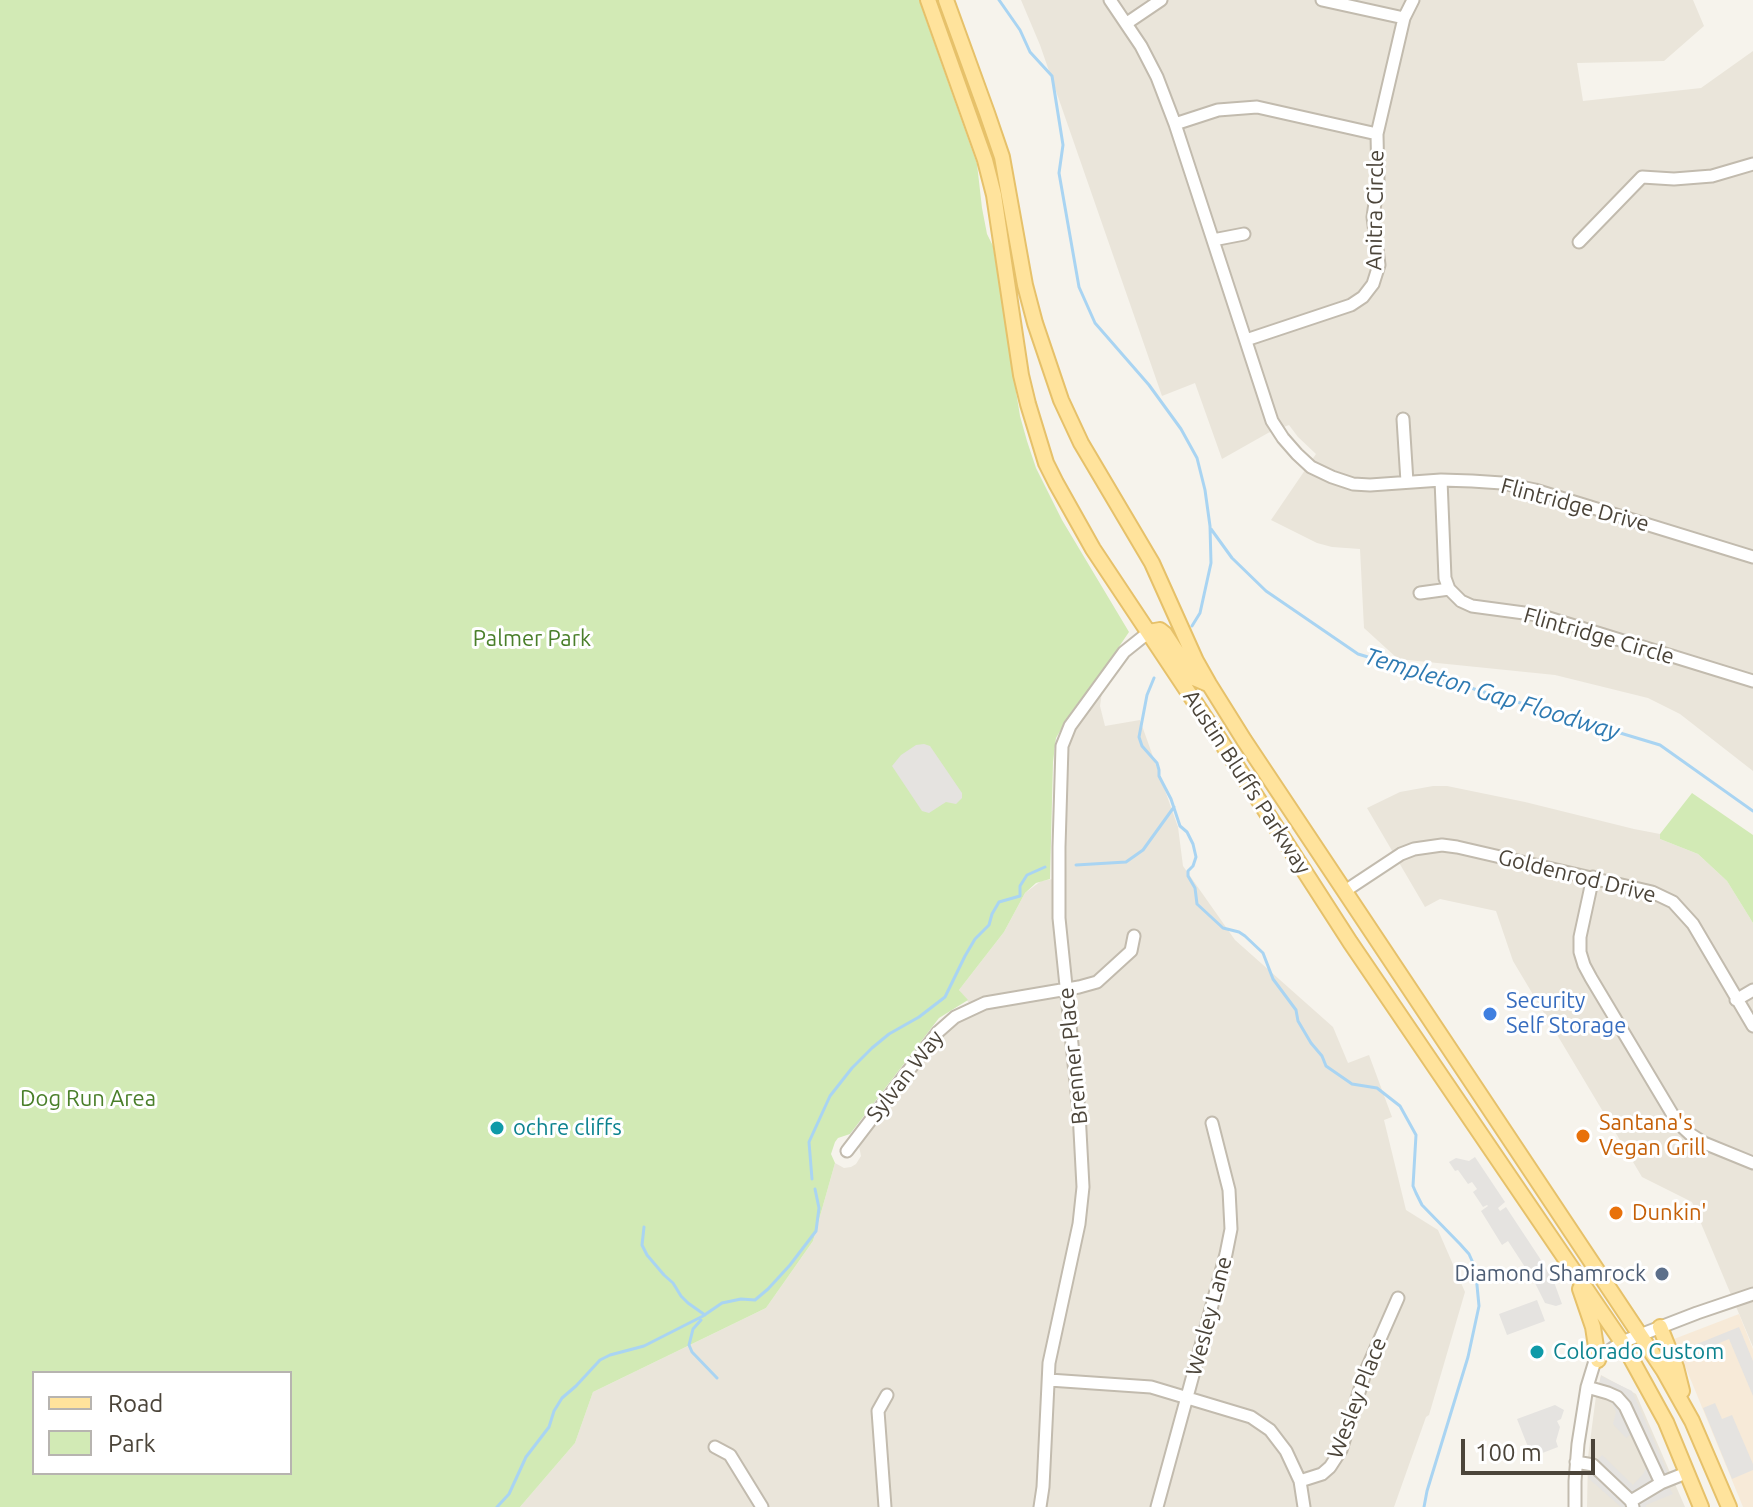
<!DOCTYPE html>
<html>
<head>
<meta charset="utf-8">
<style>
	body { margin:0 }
	#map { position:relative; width:1753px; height:1507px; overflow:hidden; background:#f6f3ec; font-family:Ubuntu,sans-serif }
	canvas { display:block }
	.legend { position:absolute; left:32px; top:1371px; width:260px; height:104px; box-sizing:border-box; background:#fff; border:2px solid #b7b4b0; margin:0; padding:10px 14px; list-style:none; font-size:24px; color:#4b4439 }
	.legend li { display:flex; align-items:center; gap:16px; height:40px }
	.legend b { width:40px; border:2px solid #b7b4b0 }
	.scale { position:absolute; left:1461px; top:1439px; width:134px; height:36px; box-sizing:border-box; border:4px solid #4b4439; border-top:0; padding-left:10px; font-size:24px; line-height:28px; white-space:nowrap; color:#4b4439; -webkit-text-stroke:6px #fff; paint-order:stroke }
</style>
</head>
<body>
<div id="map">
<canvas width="1753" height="1507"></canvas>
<ul class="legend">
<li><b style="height:10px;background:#ffe39c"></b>Road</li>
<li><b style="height:22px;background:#d2eab5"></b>Park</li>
</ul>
<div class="scale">100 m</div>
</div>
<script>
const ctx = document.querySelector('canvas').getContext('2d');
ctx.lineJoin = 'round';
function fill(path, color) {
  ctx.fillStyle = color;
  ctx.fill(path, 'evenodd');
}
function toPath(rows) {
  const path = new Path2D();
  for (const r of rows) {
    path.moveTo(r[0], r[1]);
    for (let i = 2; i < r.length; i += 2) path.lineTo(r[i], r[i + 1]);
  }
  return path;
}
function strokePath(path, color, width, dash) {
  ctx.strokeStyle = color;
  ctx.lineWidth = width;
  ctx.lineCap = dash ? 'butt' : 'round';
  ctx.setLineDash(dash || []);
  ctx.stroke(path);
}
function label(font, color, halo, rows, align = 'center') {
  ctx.font = font + ' Ubuntu,sans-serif';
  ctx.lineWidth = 6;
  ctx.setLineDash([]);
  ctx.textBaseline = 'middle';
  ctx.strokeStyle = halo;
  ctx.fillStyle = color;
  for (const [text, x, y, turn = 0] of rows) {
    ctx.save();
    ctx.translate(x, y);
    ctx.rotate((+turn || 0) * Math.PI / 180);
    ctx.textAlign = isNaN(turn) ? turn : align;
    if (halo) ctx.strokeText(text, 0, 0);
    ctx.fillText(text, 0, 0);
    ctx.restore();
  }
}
fill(toPath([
	[1021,0,1693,0,1704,26,1664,61,1577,63,1583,101,1701,88,1753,51,1753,771,1680,714,1648,698,1555,675,1398,659,1364,628,1360,549,1332,547,1317,543,1271,520,1316,454,1298,437,1289,425,1268,433,1222,459,1195,383,1162,396,1040,45],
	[1102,692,1100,706,1105,726,1140,720,1178,827,1183,866,1235,940,1333,1027,1348,1063,1369,1055,1392,1117,1384,1120,1406,1210,1438,1230,1465,1292,1429,1415,1426,1417,1394,1507,520,1507,575,1443,593,1392,766,1308,813,1241,835,1163,844,1168,851,1167,856,1164,861,1156,859,1146,861,1142,944,1036,952,1027,976,1012,959,990,1004,932,1025,893,1041,881,1066,877,1067,753,1069,742,1079,723],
	[1433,786,1447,786,1525,802,1634,829,1660,834,1660,839,1698,854,1727,881,1753,923,1753,1347,1692,1202,1642,1177,1513,961,1496,911,1440,899,1425,907,1367,808,1400,792],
	[1601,1375,1636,1394,1685,1507,1587,1507,1588,1457,1596,1396]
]), '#eae5da');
fill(toPath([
	[1739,1314,1753,1349,1753,1507,1743,1507,1674,1339]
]), '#f7ead8');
fill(toPath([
	[0,0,919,0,977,164,982,208,987,234,993,246,1020,416,1027,441,1036,468,1062,520,1129,632,1106,666,1072,711,1056,738,1053,762,1050,879,1036,883,1025,893,1004,932,959,990,968,1000,939,1018,850,1134,838,1138,835,1142,831,1154,835,1163,813,1241,766,1308,593,1392,575,1443,520,1507,0,1507],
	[34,1373,290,1373,290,1473,34,1473],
	[1692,793,1753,835,1753,923,1727,881,1698,854,1660,839,1660,834]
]), '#d2eab5');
fill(toPath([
	[924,744,930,746,962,793,962,798,956,804,946,802,929,813,922,811,892,766,901,755,916,745],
	[1475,1157,1505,1202,1498,1208,1500,1211,1506,1207,1539,1257,1554,1282,1562,1304,1556,1306,1545,1303,1534,1281,1508,1241,1502,1245,1481,1211,1488,1206,1487,1205,1483,1207,1473,1192,1477,1189,1472,1182,1468,1184,1458,1170,1455,1171,1449,1162,1456,1158,1469,1161],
	[1537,1300,1545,1321,1507,1335,1499,1314],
	[1739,1327,1753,1361,1753,1396,1729,1339,1700,1351,1697,1344],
	[1601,1376,1632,1391,1668,1473,1663,1475,1673,1494,1646,1505,1646,1507,1621,1507,1588,1478,1598,1459,1602,1455,1633,1485,1643,1474,1647,1466,1644,1452,1631,1434,1626,1438,1613,1424,1616,1412,1612,1404,1604,1397,1597,1395],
	[1715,1403,1722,1419,1732,1415,1753,1464,1753,1470,1732,1479,1703,1408],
	[1555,1405,1564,1410,1561,1419,1557,1421,1560,1427,1556,1441,1558,1447,1532,1457,1517,1419]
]), '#e5e3e0');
strokePath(toPath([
	[999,0,1020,30,1030,52,1052,76,1063,145,1059,173,1079,287,1095,323,1149,385,1181,429,1197,458,1205,490,1210,526,1211,563,1200,613,1192,626],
	[1211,529,1232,558,1266,591,1358,654,1660,745,1753,811],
	[1154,678,1147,695,1139,737,1142,746,1157,763,1159,770,1159,776,1171,799,1180,826,1187,832,1193,844,1196,857,1193,866,1188,871,1188,876,1195,888,1197,904,1223,928,1239,932,1245,936,1263,953,1273,979,1296,1010,1298,1021,1311,1043,1322,1056,1326,1066,1352,1084,1377,1088,1400,1106,1416,1135,1413,1186,1416,1193,1422,1205,1460,1244,1469,1254,1473,1263,1476,1275,1479,1306,1468,1357,1427,1491,1424,1507],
	[1076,865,1126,862,1143,850,1174,807],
	[812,1179,809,1142,830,1096,852,1068,872,1048,889,1034,919,1017,945,997,965,956,975,939,989,925,992,914,999,902,1020,896,1020,886,1027,875,1045,867],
	[644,1227,642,1245,647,1255,664,1275,673,1283,681,1296,688,1303,705,1315],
	[701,1320,693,1329,689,1345,692,1352,717,1378],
	[497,1507,509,1494,526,1457,549,1427,554,1411,562,1398,576,1386,600,1360,610,1355,644,1346,703,1316,722,1303,741,1299,755,1300,768,1289,790,1265,816,1231,819,1208,815,1189]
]), '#a9d4f2', 3);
const minor = toPath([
	[1110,0,1141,46,1157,77,1175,124,1272,421,1283,438,1297,454,1311,467,1332,477,1353,484,1370,485,1441,480,1472,481,1502,483,1535,490,1753,557],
	[1322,0,1404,18],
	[1127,23,1161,0],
	[1175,124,1218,110,1257,107,1377,134],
	[1213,240,1244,234],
	[1579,242,1642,177,1674,179,1712,176,1753,164],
	[1246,340,1351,305,1363,297,1373,284,1379,265,1373,217,1378,182,1377,134,1404,18,1413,0],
	[1403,419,1407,482],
	[1441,480,1445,578,1449,589,1461,601,1472,606,1539,615,1753,681],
	[1420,593,1449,589],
	[1593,877,1580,937,1580,952,1584,965,1591,978,1677,1122,1690,1134,1704,1143,1753,1163],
	[1345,891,1401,854,1414,849,1442,845,1457,847,1652,892,1673,902,1693,924,1753,1026],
	[1736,1000,1753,990],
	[847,1151,938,1032,955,1017,985,1003,1079,987,1097,982,1131,951,1134,936],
	[1049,1380,1151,1387,1251,1417,1270,1430,1286,1451,1300,1481,1304,1507],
	[1587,1387,1608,1393,1617,1397,1625,1406,1661,1483],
	[715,1447,730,1455,762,1507],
	[1576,1462,1593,1465,1631,1501,1633,1507],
	[1300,1481,1322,1474,1330,1467,1341,1450,1365,1373,1398,1298],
	[1631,1501,1661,1483,1686,1473],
	[885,1507,878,1411,887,1395],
	[1040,1507,1043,1487,1049,1363,1079,1224,1083,1187,1079,1112,1059,918,1059,847,1062,746,1070,726,1124,652,1149,632],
	[1157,1507,1226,1254,1231,1229,1229,1190,1212,1123],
	[1575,1507,1575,1481,1578,1444,1587,1387,1594,1364,1603,1355,1622,1342,1697,1313,1753,1294]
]);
const major = toPath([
	[928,0,985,160,994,195,1021,375,1028,404,1046,463,1056,483,1093,549,1218,737,1350,942,1622,1342,1666,1422,1701,1507],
	[946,0,987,113,1002,157,1025,285,1035,323,1061,400,1081,443,1152,563,1196,661,1209,684,1244,740,1664,1371,1692,1421,1729,1507],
	[1149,632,1160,630,1165,634,1194,678,1208,684],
	[1580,1289,1593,1327,1598,1360],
	[1660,1327,1676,1367,1682,1391]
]);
strokePath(minor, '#c2bbae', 15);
strokePath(major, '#e6c16a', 18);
strokePath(minor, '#fff', 11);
strokePath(major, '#ffe39c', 14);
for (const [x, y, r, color] of [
	[1490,1014,8,"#3f7fe0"],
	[497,1128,8,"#0f9aa8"],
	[1583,1136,8,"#e8710a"],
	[1616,1213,8,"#e8710a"],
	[1662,1274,8,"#5c6f8a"],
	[1537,1352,8,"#0f9aa8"]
]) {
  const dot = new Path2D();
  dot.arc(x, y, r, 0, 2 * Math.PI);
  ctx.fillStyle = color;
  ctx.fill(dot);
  strokePath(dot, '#fff', 3);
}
label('22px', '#4b4439', '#fff', [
	["Anitra Circle",1375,210,-89],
	["Flintridge Drive",1575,505,15],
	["Flintridge Circle",1599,636,16],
	["Austin Bluffs Parkway",1247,782,57],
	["Goldenrod Drive",1577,876,14],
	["Brenner Place",1073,1056,-96],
	["Sylvan Way",905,1076,-52],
	["Wesley Lane",1209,1316,-75],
	["Wesley Place",1357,1398,-69]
]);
label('22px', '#4a7f2a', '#fff', [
	["Palmer Park",532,639],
	["Dog Run Area",88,1099]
]);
label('22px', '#366cbe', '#fff', [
	["Security",1506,1001],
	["Self Storage",1506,1026]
], 'left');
label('22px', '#c56008', '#fff', [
	["Santana's",1599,1123],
	["Vegan Grill",1599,1148],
	["Dunkin'",1632,1213]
], 'left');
label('22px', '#0d838f', '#fff', [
	["ochre cliffs",513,1128],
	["Colorado Custom",1553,1352]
], 'left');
label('22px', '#4e5e75', '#fff', [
	["Diamond Shamrock",1646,1274]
], 'right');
label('italic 24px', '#2e7ab2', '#fff', [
	["Templeton Gap Floodway",1492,694,17]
]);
</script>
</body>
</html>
